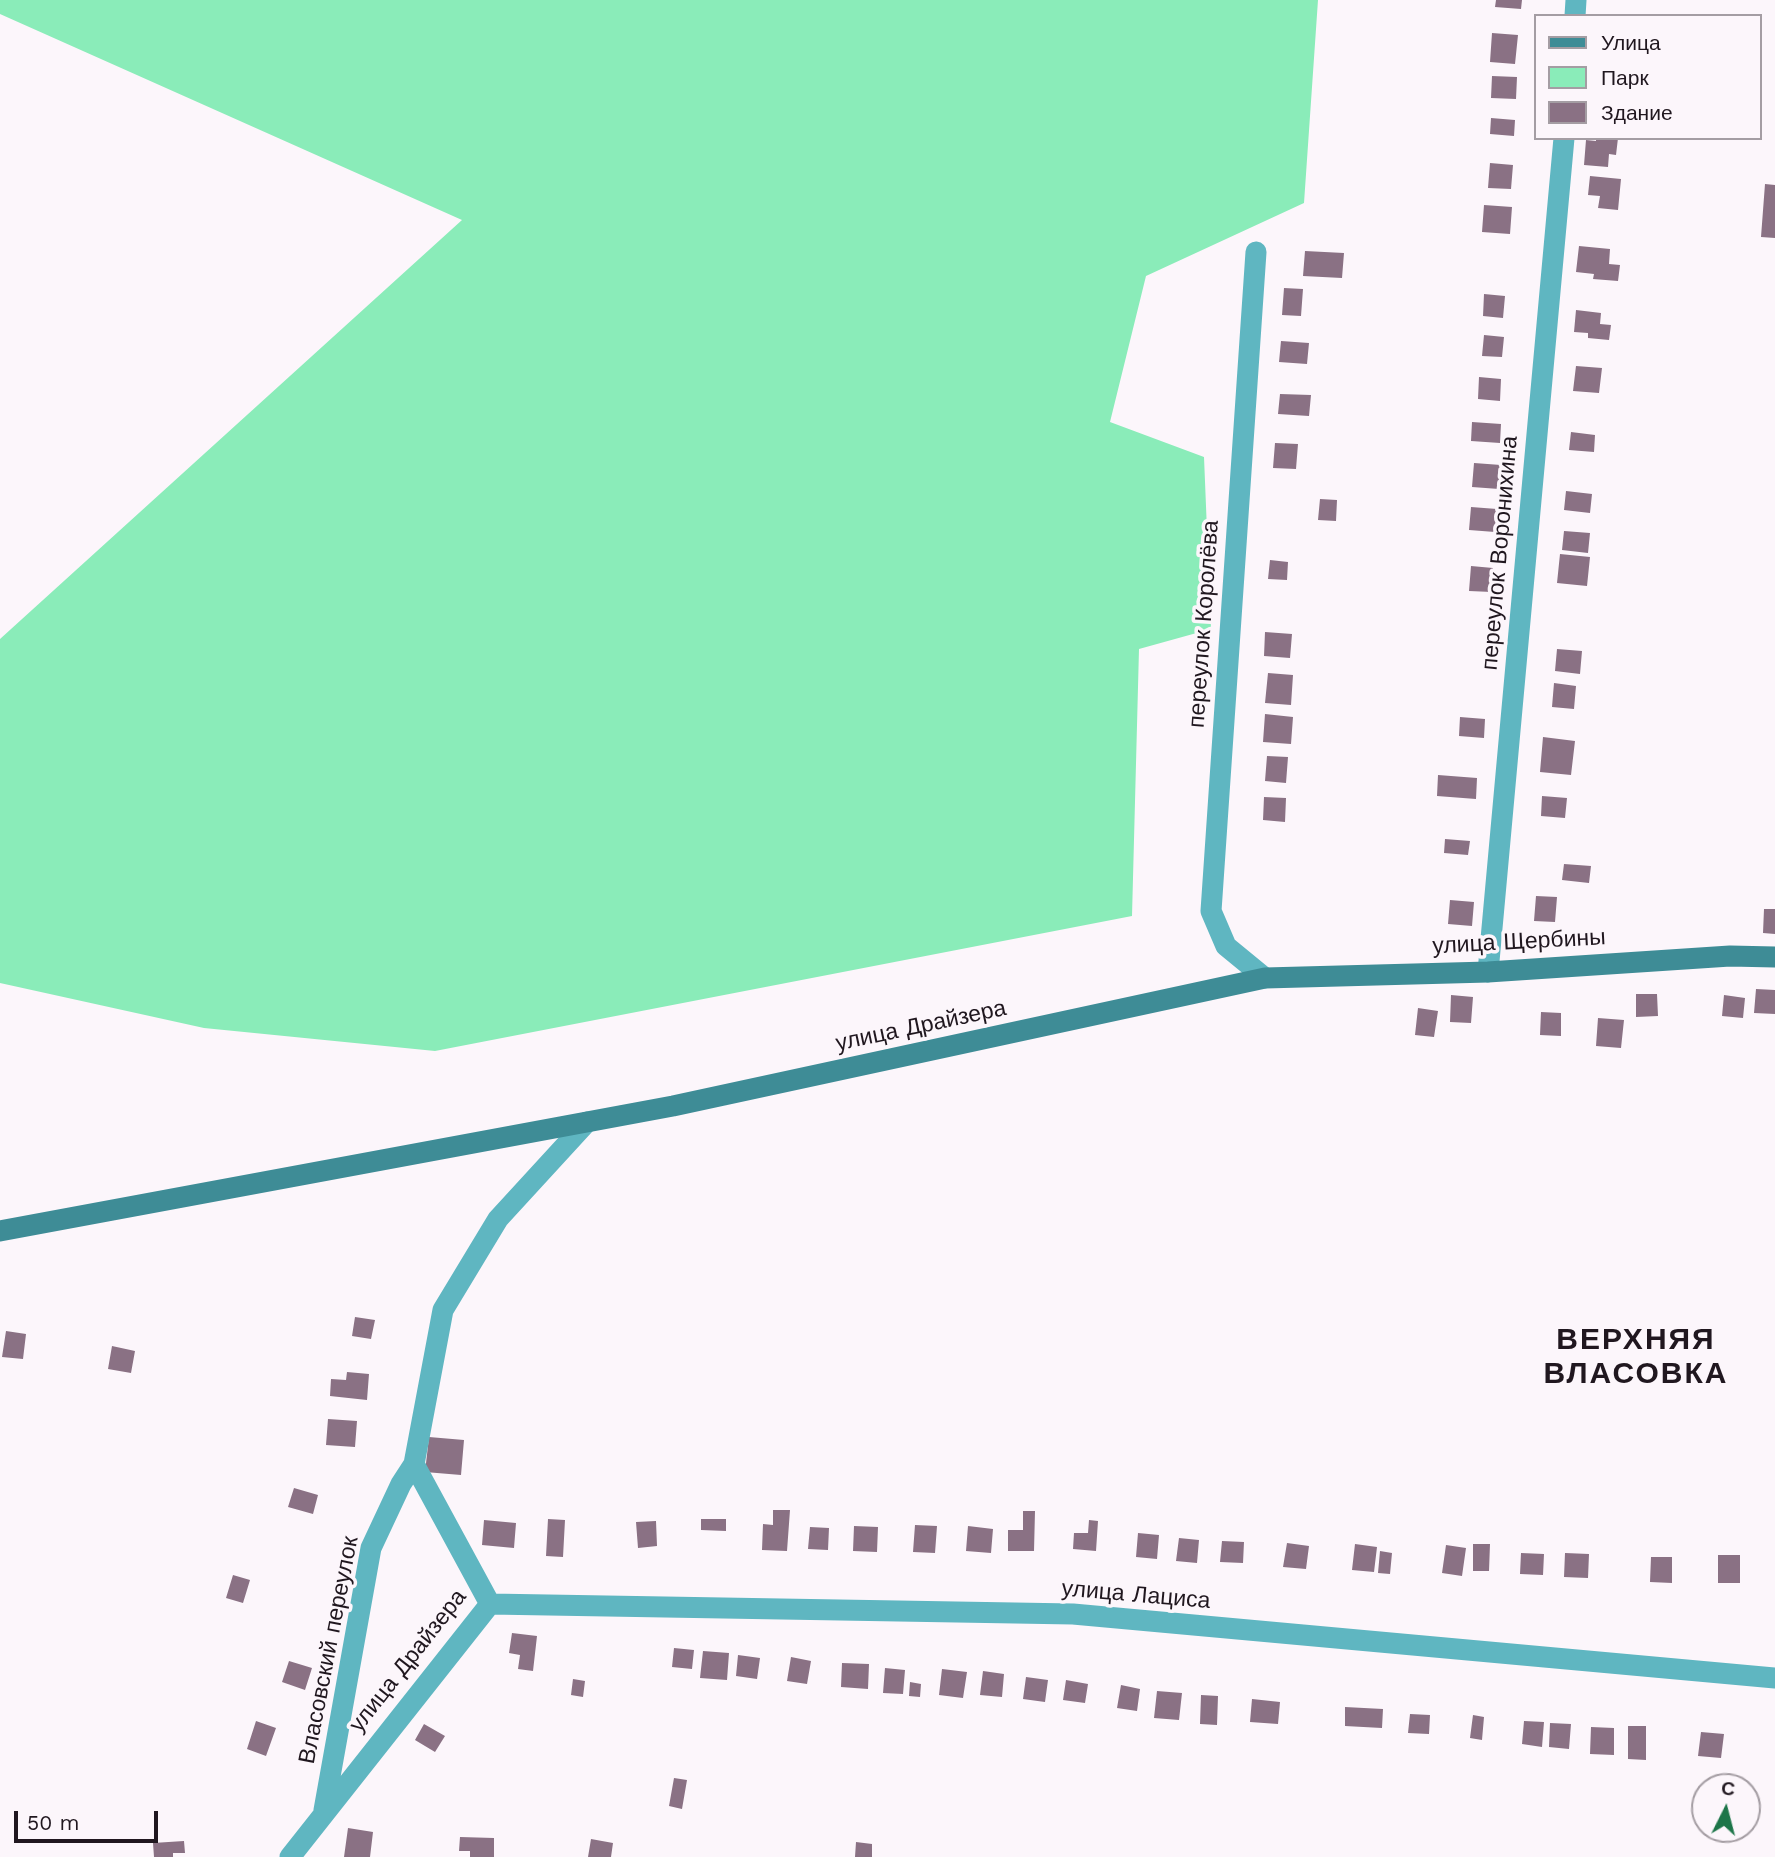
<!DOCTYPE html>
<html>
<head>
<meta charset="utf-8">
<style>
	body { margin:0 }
	#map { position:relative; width:1775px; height:1857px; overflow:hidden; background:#fcf6fb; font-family:"Work Sans",sans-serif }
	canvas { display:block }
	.legend { position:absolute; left:1534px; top:14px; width:228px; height:126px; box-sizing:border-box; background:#fcf6fb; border:2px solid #a49da3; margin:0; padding:9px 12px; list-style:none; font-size:21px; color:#20171f }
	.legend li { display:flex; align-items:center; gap:14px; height:35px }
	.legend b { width:35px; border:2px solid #a49da3 }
	.north { position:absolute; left:1691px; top:1773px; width:70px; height:70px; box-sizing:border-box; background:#fcf6fb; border:2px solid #a49da3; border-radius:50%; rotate:6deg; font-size:19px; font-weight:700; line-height:28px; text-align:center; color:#20171f }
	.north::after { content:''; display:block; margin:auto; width:24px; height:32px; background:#1d7549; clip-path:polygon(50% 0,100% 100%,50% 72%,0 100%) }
	.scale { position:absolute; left:14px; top:1811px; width:144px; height:32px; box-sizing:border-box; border:4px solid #20171f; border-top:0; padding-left:9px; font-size:21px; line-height:24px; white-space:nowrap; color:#20171f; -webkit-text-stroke:5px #fcf6fb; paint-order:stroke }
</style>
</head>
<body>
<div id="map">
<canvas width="1775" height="1857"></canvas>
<ul class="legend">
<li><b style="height:9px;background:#3e8c96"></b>Улица</li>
<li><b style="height:19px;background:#8aecb9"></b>Парк</li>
<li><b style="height:19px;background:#8a7184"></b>Здание</li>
</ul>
<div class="north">С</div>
<div class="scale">50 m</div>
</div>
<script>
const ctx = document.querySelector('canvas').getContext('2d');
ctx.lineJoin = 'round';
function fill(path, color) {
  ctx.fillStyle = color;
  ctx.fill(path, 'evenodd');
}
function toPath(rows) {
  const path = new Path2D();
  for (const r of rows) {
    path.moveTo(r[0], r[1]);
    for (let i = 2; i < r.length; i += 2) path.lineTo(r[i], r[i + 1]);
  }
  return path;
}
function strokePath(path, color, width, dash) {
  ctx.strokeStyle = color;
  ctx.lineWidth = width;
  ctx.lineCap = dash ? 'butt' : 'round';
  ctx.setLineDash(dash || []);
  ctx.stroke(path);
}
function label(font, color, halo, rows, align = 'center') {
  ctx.font = font + ' "Work Sans",sans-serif';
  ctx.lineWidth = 7;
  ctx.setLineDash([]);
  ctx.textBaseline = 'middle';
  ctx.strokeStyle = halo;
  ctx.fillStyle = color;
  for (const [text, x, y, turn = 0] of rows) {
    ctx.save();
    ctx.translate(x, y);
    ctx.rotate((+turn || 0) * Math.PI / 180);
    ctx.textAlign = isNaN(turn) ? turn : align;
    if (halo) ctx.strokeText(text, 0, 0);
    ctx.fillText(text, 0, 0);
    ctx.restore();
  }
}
fill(toPath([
	[0,0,1318,0,1304,203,1146,276,1110,422,1204,457,1211,629,1139,649,1132,916,435,1051,204,1028,0,983,0,639,462,220,0,14]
]), '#8aecb9');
fill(toPath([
	[1496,0,1522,0,1521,9,1495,7],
	[1492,33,1518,35,1515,64,1490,62],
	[1492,76,1517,77,1516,99,1491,98],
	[1491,118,1515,120,1514,136,1490,134],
	[1596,138,1618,138,1616,155,1609,154,1608,167,1584,165,1586,140,1596,141],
	[1490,163,1513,165,1511,189,1488,188],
	[1590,176,1621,179,1618,210,1598,208,1600,196,1588,195],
	[1765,184,1775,185,1775,238,1761,237],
	[1484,205,1512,207,1510,234,1482,232],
	[1579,246,1610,249,1609,264,1620,265,1618,281,1593,279,1594,274,1576,272],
	[1305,251,1344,253,1342,278,1303,276],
	[1284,288,1303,289,1301,316,1282,315],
	[1484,294,1505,296,1503,318,1483,316],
	[1576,310,1601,313,1600,324,1611,325,1609,340,1588,338,1588,333,1574,332],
	[1484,335,1504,337,1502,357,1482,356],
	[1281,341,1309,343,1307,364,1279,362],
	[1576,366,1602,368,1599,393,1573,391],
	[1479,377,1501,379,1500,401,1478,399],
	[1280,394,1311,395,1309,416,1278,414],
	[1472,422,1501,424,1500,443,1471,441],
	[1571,432,1595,435,1594,452,1569,450],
	[1275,443,1298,444,1296,469,1273,468],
	[1474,463,1501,465,1499,489,1472,487],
	[1566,491,1592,494,1590,513,1564,510],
	[1320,499,1337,500,1336,521,1318,520],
	[1471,507,1497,509,1495,532,1469,530],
	[1564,531,1590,533,1588,553,1562,550],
	[1560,554,1590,557,1587,586,1557,583],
	[1270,560,1288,562,1287,580,1268,579],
	[1471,566,1493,568,1492,592,1469,591],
	[1265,632,1292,634,1290,658,1264,656],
	[1557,649,1582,651,1580,674,1555,671],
	[1268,673,1293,675,1291,705,1265,703],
	[1554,683,1576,686,1574,709,1552,707],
	[1265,714,1293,717,1291,744,1263,742],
	[1460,717,1485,719,1484,738,1459,736],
	[1543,737,1575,741,1571,775,1540,772],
	[1267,756,1288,757,1286,783,1265,781],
	[1438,775,1477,778,1476,799,1437,796],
	[1542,796,1567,798,1565,818,1541,816],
	[1264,797,1286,798,1285,822,1263,820],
	[1445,839,1470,841,1468,855,1444,853],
	[1564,864,1591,866,1589,883,1562,880],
	[1536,896,1557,897,1555,922,1534,921],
	[1450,900,1474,902,1472,926,1448,924],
	[1764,909,1775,909,1775,934,1763,933],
	[1756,989,1775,990,1775,1014,1754,1013],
	[1636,994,1657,994,1658,1016,1636,1017],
	[1451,995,1473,997,1471,1023,1450,1022],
	[1724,995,1745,998,1743,1018,1722,1016],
	[1418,1008,1438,1011,1434,1037,1415,1035],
	[1541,1012,1561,1013,1561,1036,1540,1035],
	[1598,1018,1624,1020,1621,1048,1596,1046],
	[355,1317,375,1320,371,1339,352,1336],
	[6,1331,26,1334,23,1359,2,1357],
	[112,1346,135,1351,131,1373,108,1369],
	[347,1372,369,1374,367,1400,330,1396,331,1379,346,1380],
	[328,1419,357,1421,355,1447,326,1445],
	[429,1437,464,1440,461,1475,425,1472],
	[294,1488,318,1495,313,1514,288,1507],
	[773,1510,790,1510,787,1551,762,1550,763,1524,773,1525],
	[1023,1511,1035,1511,1034,1551,1008,1551,1008,1530,1023,1530],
	[548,1519,565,1520,563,1557,546,1556],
	[701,1519,726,1519,726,1531,701,1530],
	[484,1520,516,1523,514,1548,482,1545],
	[1089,1520,1098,1521,1096,1551,1073,1549,1074,1533,1088,1533],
	[656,1521,657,1546,638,1548,636,1522],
	[915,1525,937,1526,935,1553,913,1552],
	[854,1526,878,1527,877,1552,853,1551],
	[968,1526,993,1529,991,1553,966,1551],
	[810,1527,829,1528,828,1550,808,1549],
	[1138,1533,1159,1535,1157,1559,1136,1557],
	[1179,1538,1199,1540,1197,1563,1176,1561],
	[1222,1541,1244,1542,1243,1563,1220,1562],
	[1287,1543,1309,1546,1306,1569,1283,1567],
	[1355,1544,1377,1547,1374,1572,1352,1570],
	[1473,1544,1490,1544,1489,1571,1473,1571],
	[1446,1545,1466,1548,1462,1576,1442,1573],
	[1380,1551,1392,1553,1390,1574,1378,1573],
	[1521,1553,1544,1554,1543,1575,1520,1574],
	[1565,1553,1589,1554,1588,1578,1564,1577],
	[1718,1555,1740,1555,1740,1583,1718,1583],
	[1651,1557,1672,1557,1672,1583,1650,1582],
	[233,1575,250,1580,243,1603,226,1598],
	[512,1633,537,1636,533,1671,518,1669,520,1655,509,1653],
	[674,1648,694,1650,692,1669,672,1667],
	[703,1651,729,1653,727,1680,700,1678],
	[738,1655,760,1658,757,1679,736,1676],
	[791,1657,811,1661,807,1684,787,1681],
	[289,1661,312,1668,305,1690,282,1682],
	[842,1663,869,1664,868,1689,841,1687],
	[885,1668,905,1670,903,1694,883,1693],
	[942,1669,967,1672,963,1698,939,1695],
	[983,1671,1004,1674,1002,1697,980,1695],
	[1026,1677,1048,1680,1045,1702,1023,1699],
	[573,1679,585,1681,583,1697,571,1695],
	[1066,1680,1088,1684,1085,1703,1063,1700],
	[910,1682,921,1684,920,1697,909,1696],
	[1121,1685,1140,1689,1137,1711,1117,1708],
	[1157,1691,1182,1693,1179,1720,1154,1718],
	[1201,1695,1218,1696,1217,1725,1200,1724],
	[1252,1699,1280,1702,1278,1724,1250,1722],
	[1345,1707,1383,1709,1382,1728,1345,1726],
	[1410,1714,1430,1715,1429,1734,1408,1733],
	[1473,1715,1484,1717,1482,1740,1470,1738],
	[256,1721,276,1728,266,1756,247,1749],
	[1524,1721,1544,1722,1542,1747,1522,1744],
	[1550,1723,1571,1724,1569,1749,1549,1747],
	[424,1724,445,1736,435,1752,415,1740],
	[1628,1726,1646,1726,1646,1760,1628,1759],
	[1591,1727,1614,1728,1614,1755,1590,1754],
	[1701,1732,1724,1734,1721,1758,1698,1756],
	[674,1778,687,1780,682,1809,669,1806],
	[348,1828,373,1832,370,1857,344,1857],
	[460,1837,494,1838,494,1857,470,1857,470,1851,459,1851],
	[591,1839,613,1843,611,1857,588,1857],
	[184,1841,185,1853,173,1853,173,1857,154,1857,153,1843],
	[856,1842,872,1844,872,1857,855,1857]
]), '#8a7184');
strokePath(toPath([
	[1575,16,1576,0],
	[1256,252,1211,911,1226,946,1265,978],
	[1488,972,1564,138],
	[490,1604,1073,1614,1775,1678],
	[324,1810,371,1548,401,1484,414,1464],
	[290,1857,490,1604,414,1464,443,1310,498,1219,587,1122]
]), '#5fb6c1', 21);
strokePath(toPath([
	[0,1231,673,1106,1265,978,1488,972,1730,956,1775,957]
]), '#3e8c96', 21);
label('23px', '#20171f', '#fcf6fb', [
	["переулок Воронихина",1500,553,-85],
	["переулок Королёва",1204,624,-86],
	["улица Щербины",1519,942,-3],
	["улица Драйзера",921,1026,-12],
	["улица Лациса",1136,1595,5],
	["Власовский переулок",329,1650,-79],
	["улица Драйзера",408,1661,-52]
]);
ctx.letterSpacing = '2px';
label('bold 30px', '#20171f', '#fcf6fb', [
	["ВЕРХНЯЯ",1636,1340],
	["ВЛАСОВКА",1636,1374]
]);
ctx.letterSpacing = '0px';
</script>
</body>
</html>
